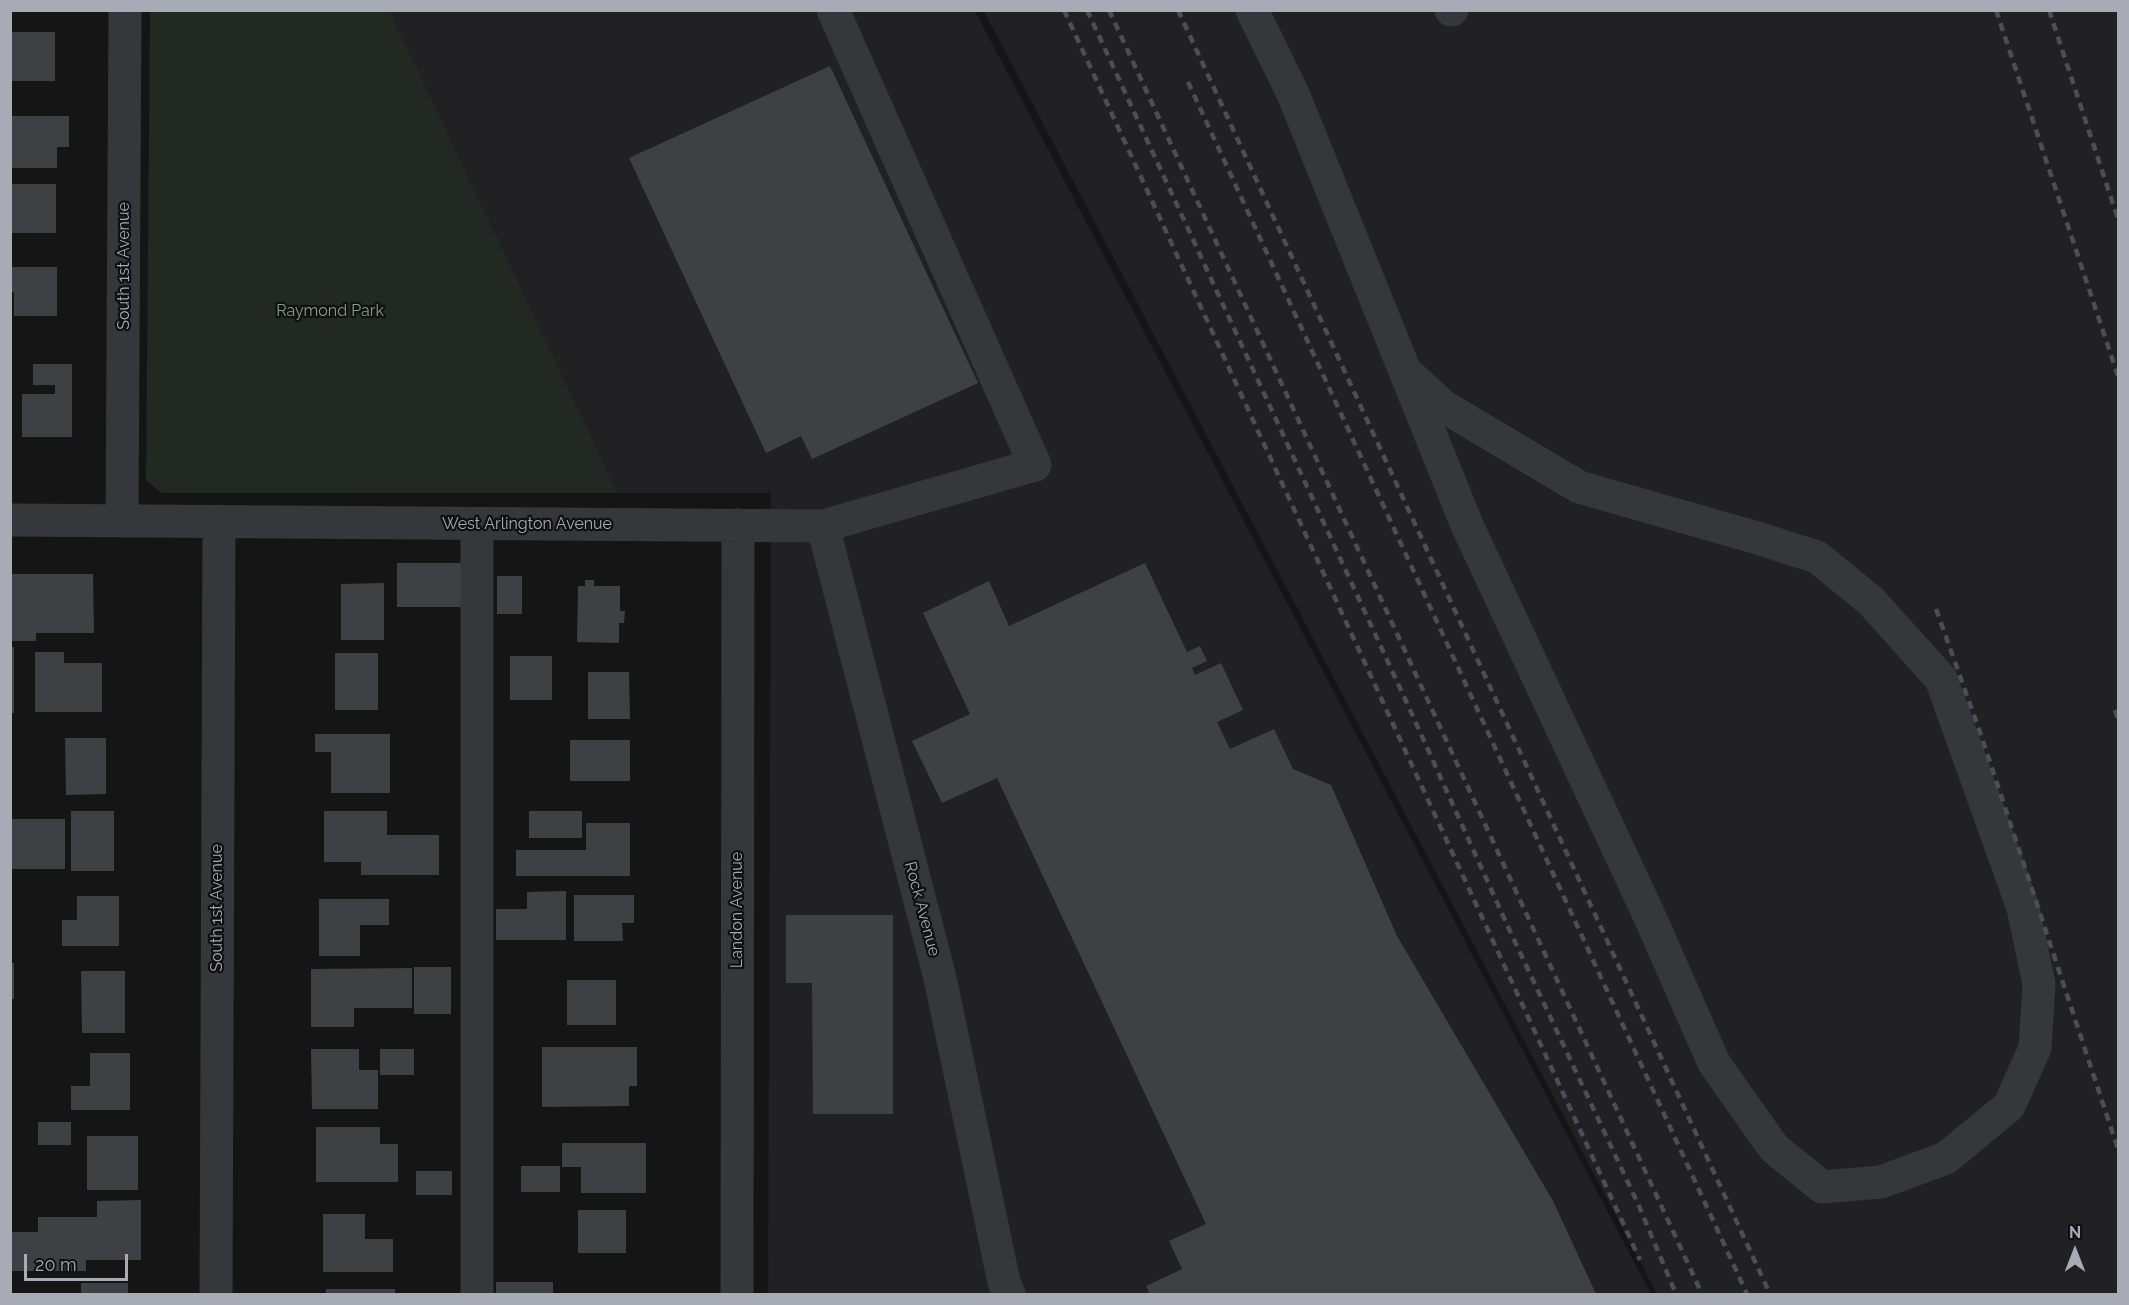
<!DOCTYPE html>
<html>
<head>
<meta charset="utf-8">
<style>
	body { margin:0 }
	#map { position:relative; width:2129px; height:1305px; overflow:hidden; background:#151516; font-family:Raleway,sans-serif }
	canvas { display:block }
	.frame { position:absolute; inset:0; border:12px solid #a7abb6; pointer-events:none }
	.north { position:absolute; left:2045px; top:1221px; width:60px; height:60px; -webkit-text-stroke:4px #101011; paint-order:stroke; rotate:0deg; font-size:16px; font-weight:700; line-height:24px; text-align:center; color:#a7abb6 }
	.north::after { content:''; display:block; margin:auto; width:21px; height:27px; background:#a7abb6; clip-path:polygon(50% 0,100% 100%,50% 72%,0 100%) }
	.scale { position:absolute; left:24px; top:1254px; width:104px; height:27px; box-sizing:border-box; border:3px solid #a7abb6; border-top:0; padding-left:8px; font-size:18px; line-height:21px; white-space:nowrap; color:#a7abb6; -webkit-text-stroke:4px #101011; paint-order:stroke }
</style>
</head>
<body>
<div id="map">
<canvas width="2129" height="1305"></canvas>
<div class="frame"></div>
<div class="north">N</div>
<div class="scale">20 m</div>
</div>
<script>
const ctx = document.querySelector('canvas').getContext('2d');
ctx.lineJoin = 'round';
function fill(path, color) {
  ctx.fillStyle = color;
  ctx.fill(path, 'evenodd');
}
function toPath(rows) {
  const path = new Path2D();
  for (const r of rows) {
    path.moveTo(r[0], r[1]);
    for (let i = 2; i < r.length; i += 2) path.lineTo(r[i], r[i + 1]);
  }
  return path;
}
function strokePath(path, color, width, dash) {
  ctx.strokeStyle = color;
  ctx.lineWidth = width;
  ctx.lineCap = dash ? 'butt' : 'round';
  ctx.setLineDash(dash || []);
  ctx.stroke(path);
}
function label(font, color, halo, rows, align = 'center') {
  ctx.font = font + ' Raleway,sans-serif';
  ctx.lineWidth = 4.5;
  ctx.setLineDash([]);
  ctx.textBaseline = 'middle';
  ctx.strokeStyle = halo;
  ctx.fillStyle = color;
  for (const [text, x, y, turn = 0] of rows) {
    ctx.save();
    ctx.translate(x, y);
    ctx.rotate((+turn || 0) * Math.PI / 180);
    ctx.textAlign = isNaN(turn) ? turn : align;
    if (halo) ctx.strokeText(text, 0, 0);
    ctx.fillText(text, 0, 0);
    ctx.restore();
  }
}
fill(toPath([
	[390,11,975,11,1651,1294,768,1294,771,493,618,493],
	[984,11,2118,11,2118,1294,1657,1294]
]), '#212123');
fill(toPath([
	[150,11,390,11,618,493,161,493,146,480]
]), '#212922');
fill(toPath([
	[10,32,55,32,55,81,10,81],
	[830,66,978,383,812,459,801,436,766,453,629,158],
	[10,116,69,116,69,147,57,147,57,168,10,168],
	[10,184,56,184,56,233,10,233],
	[10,267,57,267,57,316,14,316,14,292,10,292],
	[33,364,72,364,72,437,22,437,22,394,55,394,55,385,33,385],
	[397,563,461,563,461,607,397,607],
	[1145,563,1187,652,1200,646,1207,661,1192,668,1195,675,1221,663,1243,710,1217,722,1230,749,1274,729,1293,769,1331,785,1397,936,1553,1201,1596,1294,1150,1294,1146,1286,1182,1269,1169,1241,1206,1224,997,778,942,803,912,741,970,714,923,613,989,581,1009,626],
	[10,574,93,574,94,633,36,633,36,641,10,641],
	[497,576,522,576,522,614,497,614],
	[585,580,594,580,594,586,620,586,620,611,625,611,624,623,619,623,619,643,577,642,578,586,585,586],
	[384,583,384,640,341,640,341,584],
	[10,647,14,647,14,713,10,713],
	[35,652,64,652,64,663,102,663,102,712,35,712],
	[335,653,378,653,378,710,335,710],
	[510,656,552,656,552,700,510,700],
	[588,672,629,672,630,719,588,719],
	[315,734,390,734,390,793,331,793,331,752,315,752],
	[65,738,106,738,106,794,66,795],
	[570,740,630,740,630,781,570,781],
	[71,811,114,811,114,871,71,871],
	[324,811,387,811,387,835,439,835,439,875,361,875,361,862,324,862],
	[529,811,582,811,582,838,529,838],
	[10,819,65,819,65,869,10,869],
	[586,823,630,823,630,876,516,876,516,850,586,850],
	[566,891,566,940,496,940,496,909,527,909,527,892],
	[574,895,634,895,634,923,622,923,623,941,574,941],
	[77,896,119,896,119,946,62,946,62,920,77,920],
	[319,899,389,899,389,925,360,925,360,956,319,956],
	[786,915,893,915,893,1114,813,1114,812,983,786,983],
	[10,963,14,963,14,999,10,999],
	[414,967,451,967,451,1014,414,1014],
	[412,968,412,1008,354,1008,354,1027,311,1027,311,969],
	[81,971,125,971,125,1033,82,1033],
	[567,980,616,980,616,1025,567,1025],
	[542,1047,637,1047,637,1086,629,1086,629,1106,542,1107],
	[311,1049,359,1049,359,1070,378,1070,378,1109,312,1109],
	[380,1049,414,1049,414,1075,380,1075],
	[90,1053,130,1053,130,1110,71,1110,71,1086,90,1086],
	[38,1122,71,1122,71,1145,38,1145],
	[316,1127,380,1127,380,1144,398,1144,398,1182,316,1182],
	[87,1136,138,1136,138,1190,87,1190],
	[562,1143,646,1143,646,1193,581,1193,581,1167,562,1167],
	[521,1166,560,1166,560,1192,521,1192],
	[416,1171,452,1171,452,1195,416,1195],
	[141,1200,141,1260,86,1260,86,1271,10,1271,10,1232,38,1232,38,1217,97,1217,97,1201],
	[578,1210,626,1210,626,1253,578,1253],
	[323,1214,365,1214,365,1239,393,1239,393,1272,323,1272],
	[496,1282,553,1282,553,1294,496,1294],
	[81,1283,128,1283,128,1294,81,1294],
	[326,1289,395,1289,395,1294,326,1294]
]), '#3f4043');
strokePath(toPath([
	[1252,10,1294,96,1467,525,1649,915,1714,1063,1774,1148,1822,1187,1881,1182,1946,1158,2009,1106,2035,1048,2039,984,2023,908,1941,679,1871,601,1817,557,1754,537,1579,487,1443,406,1407,373],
	[1451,10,1452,10],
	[10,520,823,526,1035,465,833,10],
	[122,521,125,10],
	[477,524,477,1294],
	[823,526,940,978,1004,1282,1009,1294],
	[216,1294,219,522],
	[737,1294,738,525]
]), '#36373b', 33);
strokePath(toPath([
	[1064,10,1640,1260],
	[1087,10,1406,701,1509,929,1639,1206,1676,1294],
	[1109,10,1702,1294],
	[1178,10,1770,1294],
	[1996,10,2118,376],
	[2049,10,2118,219],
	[1188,82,1747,1294],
	[1936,609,1981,735,2118,1149],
	[2115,710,2118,720]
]), '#4d4e54', 4.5, [8, 6]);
label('16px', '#a7abb6', '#101011', [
	["South 1st Avenue",124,266,-90],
	["West Arlington Avenue",527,524],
	["South 1st Avenue",217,908,-90],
	["Rock Avenue",922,909,75],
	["Landon Avenue",737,910,-90]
]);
label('16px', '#7ea181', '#101011', [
	["Raymond Park",330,311]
]);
</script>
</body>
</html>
